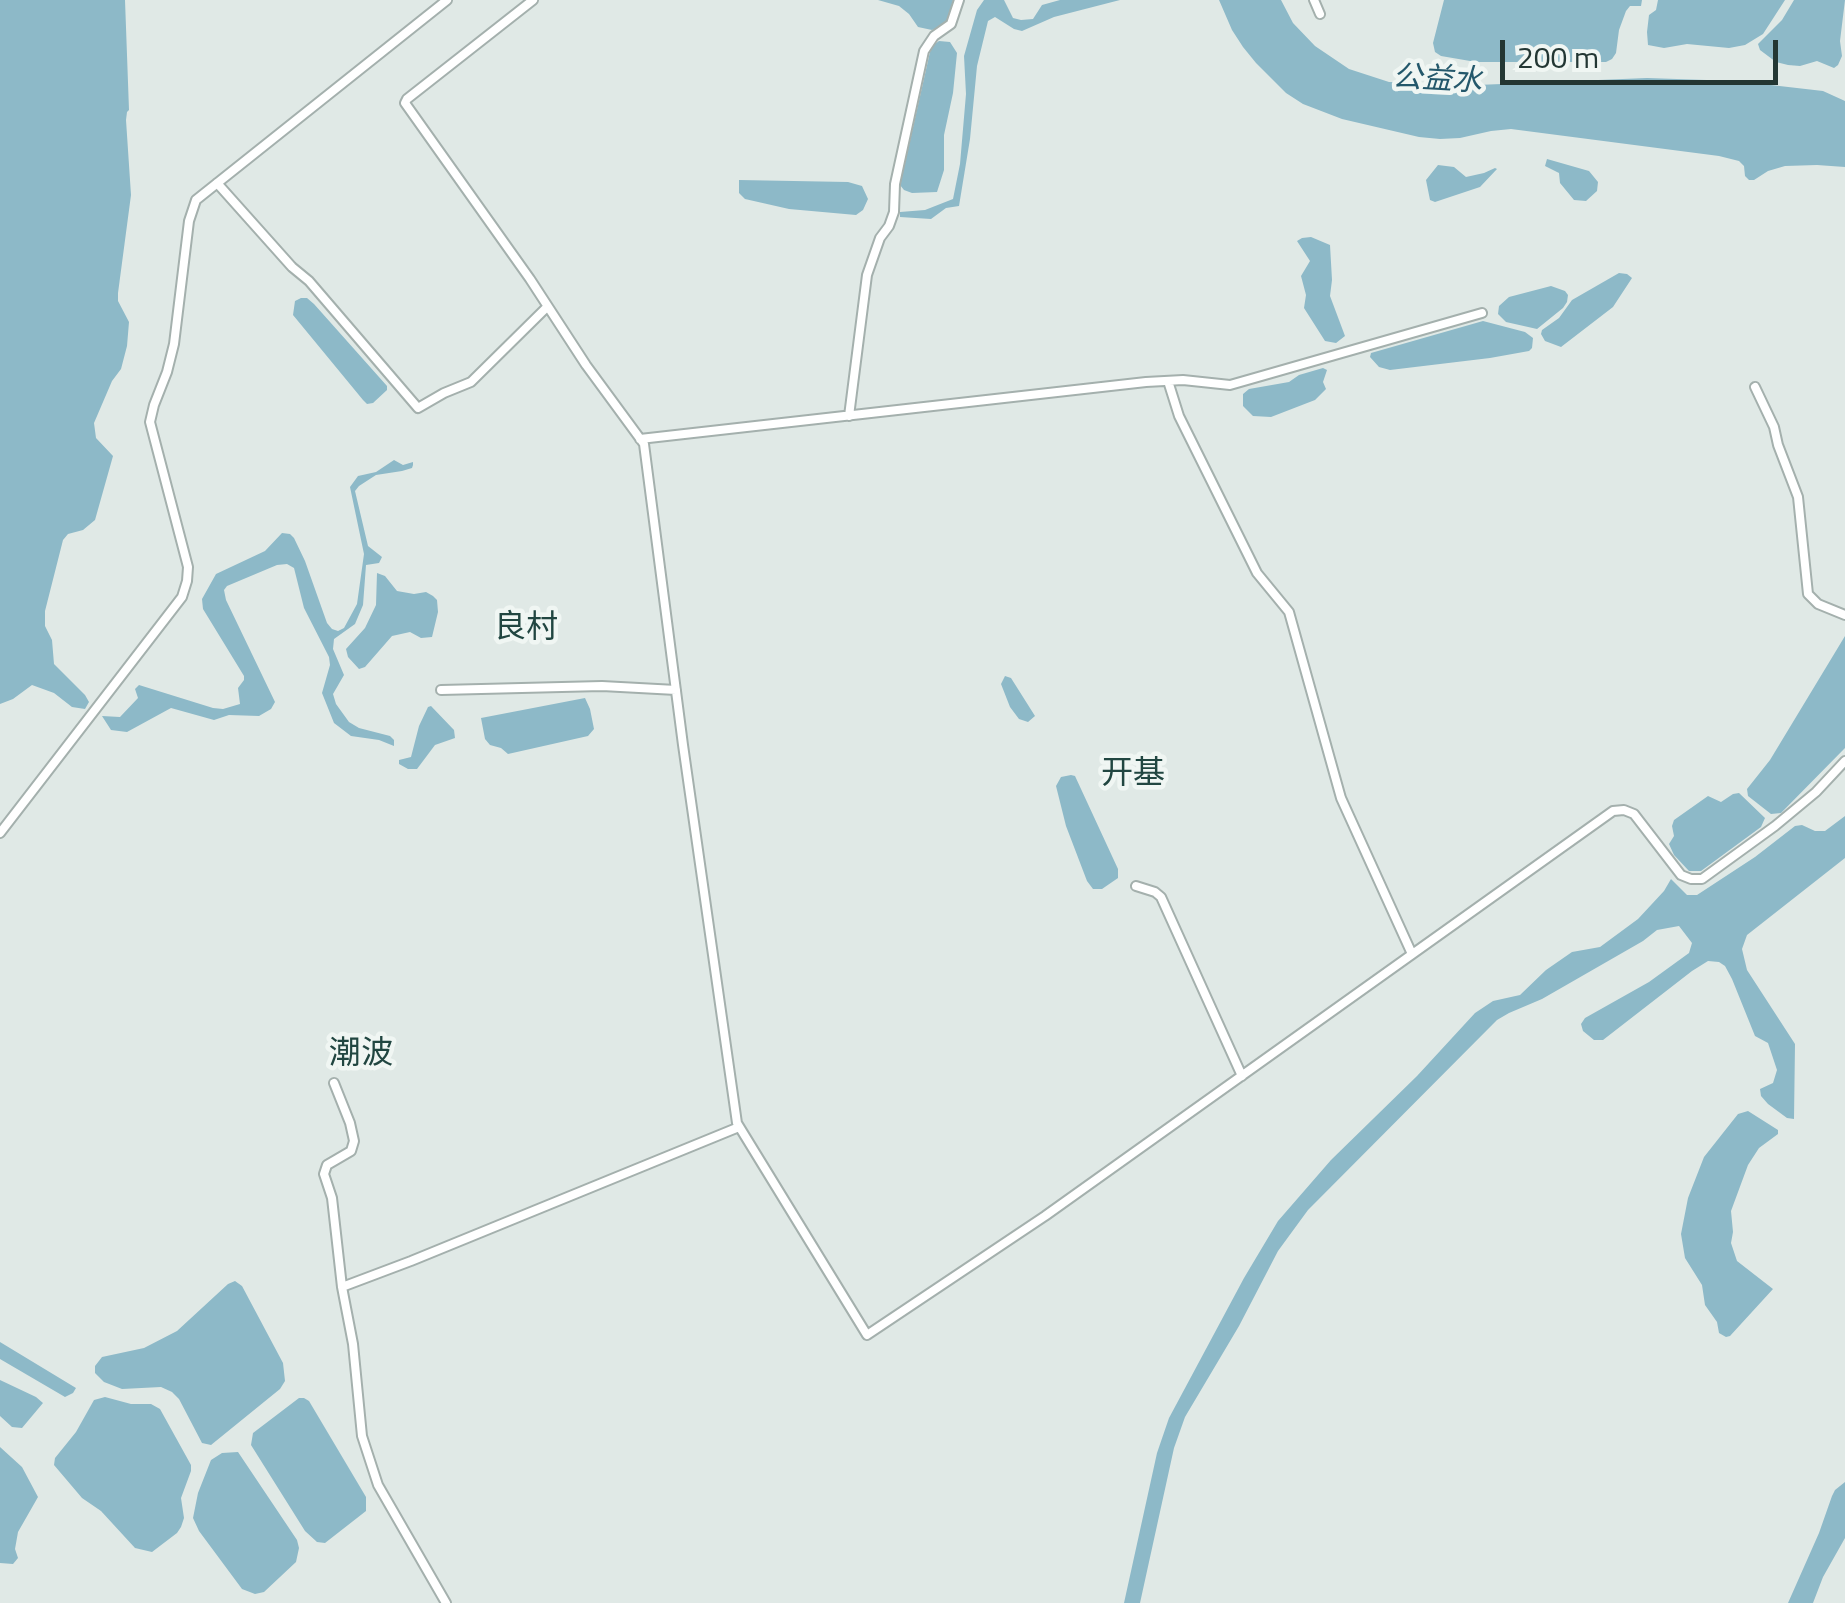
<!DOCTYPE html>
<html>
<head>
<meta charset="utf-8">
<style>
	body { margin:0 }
	#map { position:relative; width:1845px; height:1603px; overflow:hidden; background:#e0e9e6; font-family:"Titillium Web",sans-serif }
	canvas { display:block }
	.scale { position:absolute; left:1500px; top:40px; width:278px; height:45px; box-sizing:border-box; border:5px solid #233734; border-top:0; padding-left:12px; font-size:30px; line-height:35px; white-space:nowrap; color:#233734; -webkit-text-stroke:8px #f0f6f3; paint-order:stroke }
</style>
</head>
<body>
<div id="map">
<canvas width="1845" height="1603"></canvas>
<div class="scale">200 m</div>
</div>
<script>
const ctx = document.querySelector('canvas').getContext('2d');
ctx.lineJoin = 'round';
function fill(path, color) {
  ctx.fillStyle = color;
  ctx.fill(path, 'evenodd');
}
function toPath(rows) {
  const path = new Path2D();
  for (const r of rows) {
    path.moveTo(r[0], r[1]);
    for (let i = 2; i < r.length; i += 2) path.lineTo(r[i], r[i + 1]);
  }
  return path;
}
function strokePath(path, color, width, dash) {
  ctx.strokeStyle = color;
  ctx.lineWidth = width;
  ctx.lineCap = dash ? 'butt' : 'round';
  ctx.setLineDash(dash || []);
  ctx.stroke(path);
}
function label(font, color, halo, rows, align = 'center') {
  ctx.font = font + ' "Titillium Web","Noto Sans SC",sans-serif';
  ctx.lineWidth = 9;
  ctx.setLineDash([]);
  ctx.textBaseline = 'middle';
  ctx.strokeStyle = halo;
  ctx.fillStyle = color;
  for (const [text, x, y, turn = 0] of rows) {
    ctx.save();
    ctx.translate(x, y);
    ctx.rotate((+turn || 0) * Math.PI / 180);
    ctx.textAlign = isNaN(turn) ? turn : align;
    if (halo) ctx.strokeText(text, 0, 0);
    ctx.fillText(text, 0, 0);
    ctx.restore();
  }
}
fill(toPath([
	[0,0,125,0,129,110,127,112,126,120,131,195,118,293,118,301,129,322,127,346,121,369,112,381,94,423,96,438,113,456,95,520,83,530,68,534,63,540,45,611,45,626,52,640,54,664,85,695,89,702,85,709,72,707,54,693,32,685,13,699,0,704],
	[878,0,953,0,949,19,943,26,932,30,918,27,909,14,899,6],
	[984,0,1004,0,1013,18,1021,20,1033,19,1042,5,1060,0,1120,0,1054,17,1022,31,1014,29,995,17,988,21,977,66,970,139,959,206,946,208,931,219,900,217,900,212,925,210,953,199,960,164,966,94,964,56,977,10],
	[1219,0,1281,0,1293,23,1315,46,1349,69,1389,82,1477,85,1647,78,1736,81,1823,91,1845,101,1845,167,1817,165,1785,166,1768,171,1754,180,1749,180,1745,176,1744,166,1739,161,1719,156,1511,129,1491,131,1460,138,1440,139,1419,137,1342,119,1303,104,1286,93,1256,63,1243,47,1232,30],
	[1444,0,1642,0,1641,6,1630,6,1626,11,1619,30,1616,53,1612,59,1606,62,1476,62,1441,56,1435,52,1433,43],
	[1658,0,1785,0,1763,34,1745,45,1729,48,1687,44,1664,48,1648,45,1647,32,1649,15,1656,10],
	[1794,0,1845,0,1840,41,1842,56,1838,65,1834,68,1817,61,1800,66,1788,65,1776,62,1760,50,1758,44,1782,20],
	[939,41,950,42,957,53,953,93,944,135,944,170,937,192,912,193,904,190,900,185,930,52,932,46],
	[1547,159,1589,171,1598,182,1597,191,1586,201,1574,200,1560,183,1559,173,1545,166],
	[1438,165,1454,167,1466,177,1484,173,1495,168,1497,169,1480,187,1435,202,1430,200,1426,180],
	[739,180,848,182,862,186,868,199,863,210,856,215,789,209,745,199,739,193],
	[1311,237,1330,245,1332,280,1330,296,1345,336,1336,343,1325,341,1304,308,1306,295,1301,276,1310,261,1297,241,1302,238],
	[1619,273,1627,274,1632,278,1613,307,1561,347,1545,341,1541,334,1542,330,1559,318,1572,300],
	[1551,286,1565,291,1568,295,1567,302,1563,308,1537,329,1506,322,1498,314,1499,306,1509,297],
	[301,298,307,298,314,304,387,386,387,390,373,403,367,404,363,400,293,315,295,301],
	[1483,321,1525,332,1533,338,1532,348,1529,351,1490,358,1390,370,1379,367,1370,357,1371,353],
	[1323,368,1327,370,1323,382,1326,389,1315,400,1271,417,1253,416,1243,406,1243,394,1249,389,1289,382,1299,375],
	[394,460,403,465,413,462,413,465,412,468,402,471,376,475,359,486,355,491,368,546,382,557,379,563,366,565,363,605,355,624,334,639,333,649,344,675,333,694,336,704,349,722,359,728,390,736,394,740,394,746,379,740,351,736,334,723,322,693,330,665,329,657,304,608,294,568,287,564,277,565,227,586,224,590,226,600,275,702,271,709,259,716,229,715,214,720,171,708,127,732,111,730,102,716,120,717,138,698,135,689,139,685,213,708,223,709,240,704,238,688,244,680,244,676,203,609,202,599,216,574,265,551,282,533,290,534,294,538,305,561,327,623,332,629,338,631,344,628,357,604,364,554,350,487,358,476,376,472],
	[377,573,385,576,397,591,414,594,426,592,433,596,437,600,438,612,432,637,421,638,410,632,392,636,365,667,359,669,348,657,346,649,365,628,376,605],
	[1845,636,1845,748,1781,813,1771,814,1748,796,1747,789,1770,760],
	[1005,676,1011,678,1035,716,1028,722,1019,719,1010,707,1001,684],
	[585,698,590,709,594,729,588,736,508,754,501,748,490,745,485,739,481,718],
	[431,706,454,730,455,738,435,745,417,769,408,769,399,764,399,760,411,757,419,726,428,707],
	[1071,775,1075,776,1118,869,1118,878,1102,889,1093,889,1087,881,1066,826,1056,786,1061,777],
	[1739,793,1765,818,1761,827,1701,871,1689,871,1674,855,1669,844,1674,836,1672,826,1674,820,1708,796,1721,802,1733,794],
	[1845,816,1845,858,1747,935,1742,949,1747,970,1795,1044,1794,1119,1787,1118,1768,1104,1761,1096,1760,1089,1773,1083,1777,1070,1768,1043,1755,1036,1732,979,1725,966,1719,962,1708,961,1692,971,1603,1040,1594,1040,1583,1031,1581,1024,1585,1018,1649,982,1689,953,1692,943,1679,926,1657,930,1643,941,1542,999,1509,1013,1497,1020,1308,1210,1278,1251,1239,1326,1185,1417,1174,1448,1140,1603,1124,1603,1157,1453,1169,1418,1244,1278,1278,1221,1331,1160,1417,1076,1475,1013,1493,1001,1520,995,1546,970,1572,952,1600,947,1638,919,1664,891,1671,879,1687,895,1697,895,1755,857,1795,826,1802,825,1815,831,1825,831],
	[1748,1111,1778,1130,1778,1134,1759,1148,1748,1165,1731,1211,1733,1232,1731,1243,1737,1261,1773,1289,1730,1336,1726,1337,1719,1333,1717,1322,1705,1305,1702,1285,1685,1258,1681,1234,1688,1198,1704,1157,1738,1114],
	[235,1281,242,1286,283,1363,285,1381,280,1389,211,1445,202,1443,179,1399,172,1392,161,1387,122,1389,104,1382,95,1373,95,1366,102,1357,144,1348,177,1331,228,1284],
	[0,1342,76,1388,73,1393,65,1397,0,1359],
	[0,1380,36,1397,43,1403,22,1428,12,1427,0,1416],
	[105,1397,131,1404,151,1404,160,1409,191,1465,191,1471,181,1498,184,1518,181,1527,177,1533,152,1552,135,1548,101,1511,82,1498,54,1465,55,1458,76,1432,94,1400],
	[299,1398,304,1398,309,1401,366,1497,366,1511,325,1543,317,1542,305,1531,251,1445,253,1433],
	[0,1447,22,1467,38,1497,18,1532,15,1549,18,1558,13,1564,0,1563],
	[238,1452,297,1540,299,1548,296,1562,264,1592,255,1594,242,1589,199,1531,193,1518,198,1493,211,1460,222,1453],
	[1845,1482,1845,1538,1823,1577,1813,1603,1788,1603,1819,1533,1832,1496,1835,1490]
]), '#8db9c8');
const street = toPath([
	[533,0,407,99,405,103,530,279,586,365,644,444,683,745,737,1123,867,1335,1045,1216,1613,811,1624,810,1634,814,1681,875,1691,879,1702,879,1775,826,1816,792,1845,761],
	[1314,0,1320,14],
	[217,183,292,267,309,281,418,408,444,393,471,382,547,307],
	[1168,381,1179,416,1257,573,1289,612,1341,798,1412,954],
	[1755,387,1774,427,1778,445,1798,497,1808,594,1818,604,1845,615],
	[849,416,867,275,880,238,889,226,894,212,895,184,924,51,934,36,951,24,959,0],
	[640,439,1146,382,1183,380,1230,385,1482,313],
	[441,690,602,686,676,690],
	[0,833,182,597,187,581,188,567,150,422,154,405,167,372,174,344,189,221,196,200,447,0],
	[1136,886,1155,892,1161,897,1242,1076],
	[334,1083,350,1123,354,1141,351,1151,327,1165,324,1174,332,1198,342,1287,353,1344,362,1436,378,1485,446,1603],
	[342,1287,411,1261,739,1127]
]);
strokePath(street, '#a4b0ad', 12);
strokePath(street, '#fff', 8);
label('italic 30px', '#24586b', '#f0f6f3', [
	["公益水",1437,81,3]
]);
label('32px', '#214641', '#f0f6f3', [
	["良村",526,629],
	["开基",1133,775],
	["潮波",361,1055]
]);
</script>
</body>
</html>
